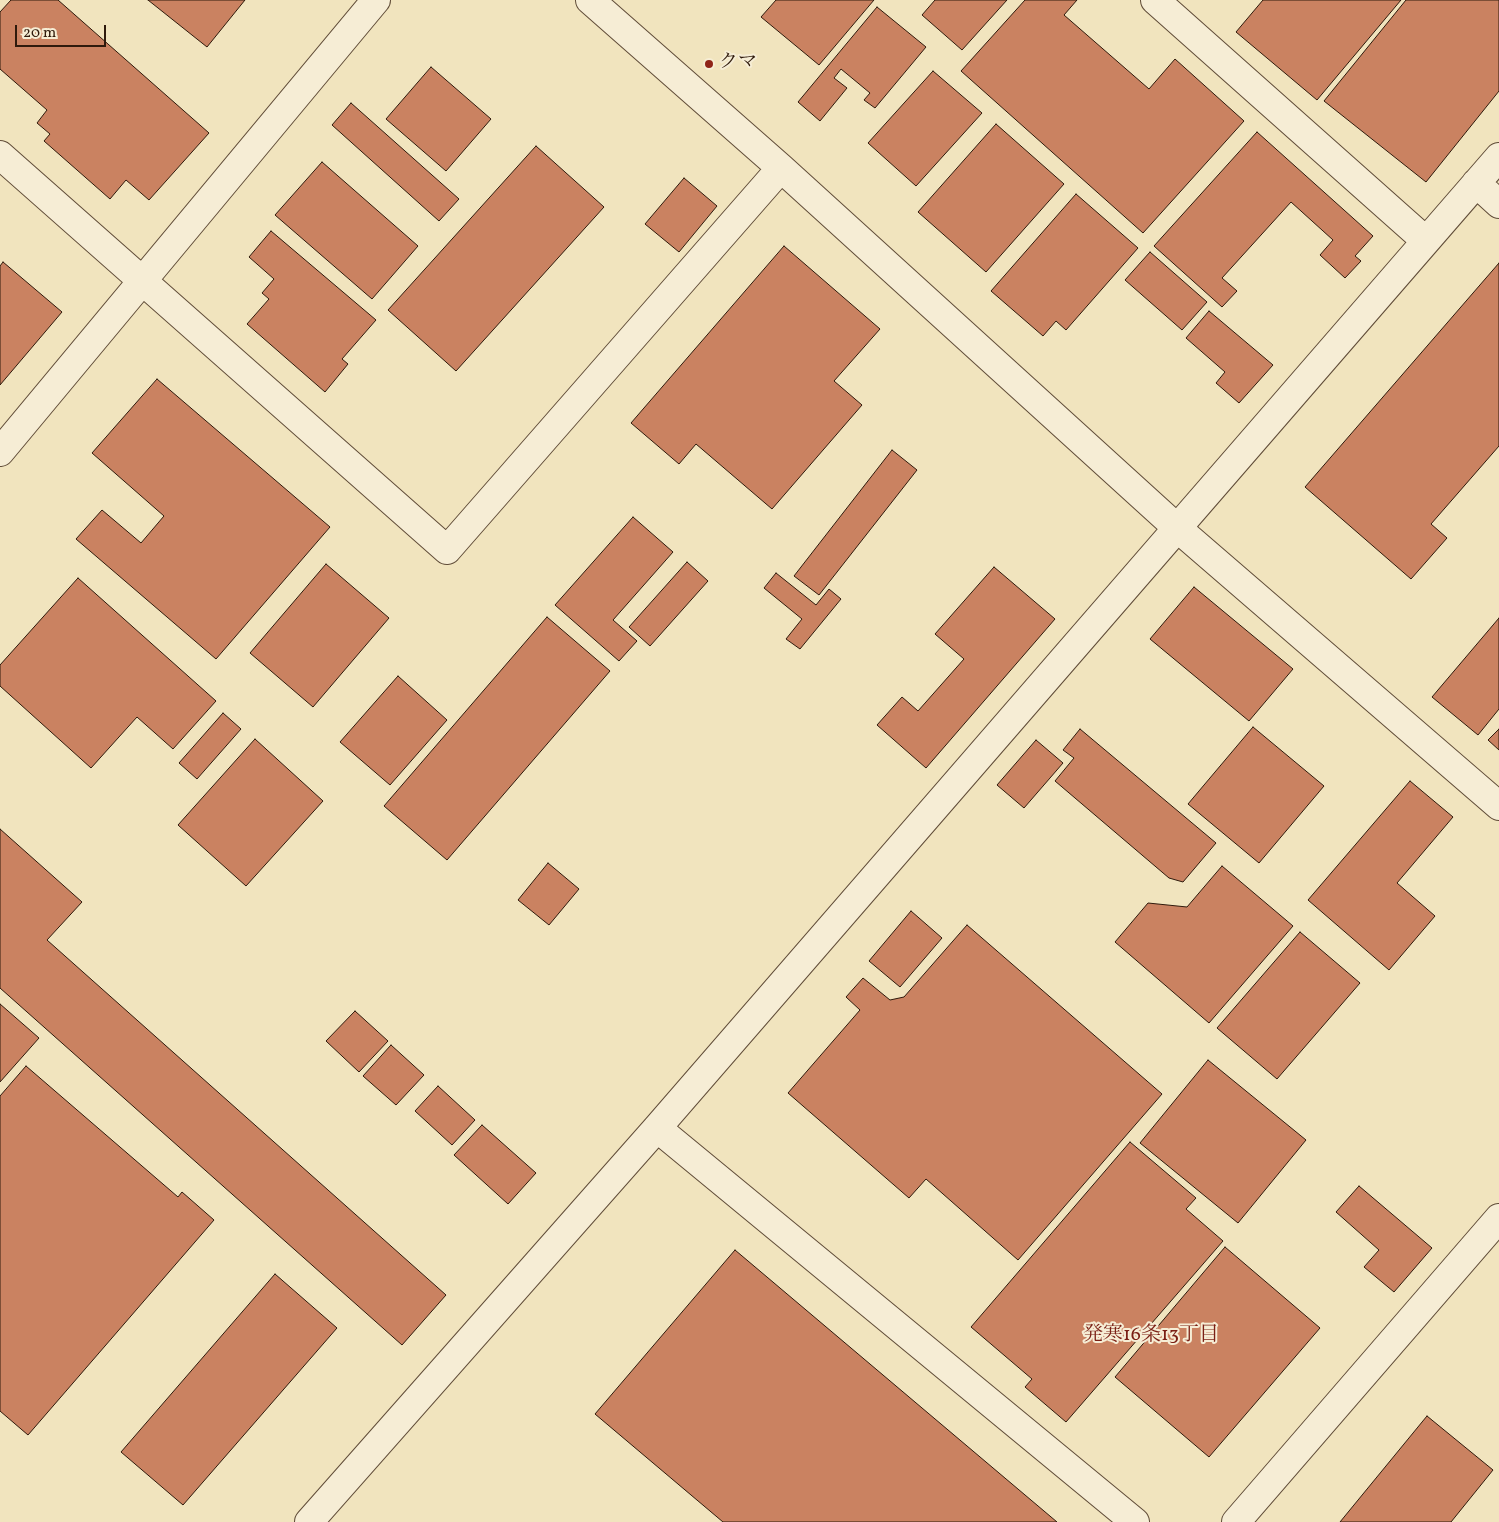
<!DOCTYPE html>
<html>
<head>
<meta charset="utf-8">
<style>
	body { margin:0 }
	#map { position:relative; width:1499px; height:1522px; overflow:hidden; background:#f1e4be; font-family:Vollkorn,serif }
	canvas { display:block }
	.scale { position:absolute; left:15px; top:25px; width:91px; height:22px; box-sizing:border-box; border:2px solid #2f1a0c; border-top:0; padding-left:6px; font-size:15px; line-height:18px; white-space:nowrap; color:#2f1a0c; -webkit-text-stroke:4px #f6edd5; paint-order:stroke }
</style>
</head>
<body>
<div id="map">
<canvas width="1499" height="1522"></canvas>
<div class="scale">20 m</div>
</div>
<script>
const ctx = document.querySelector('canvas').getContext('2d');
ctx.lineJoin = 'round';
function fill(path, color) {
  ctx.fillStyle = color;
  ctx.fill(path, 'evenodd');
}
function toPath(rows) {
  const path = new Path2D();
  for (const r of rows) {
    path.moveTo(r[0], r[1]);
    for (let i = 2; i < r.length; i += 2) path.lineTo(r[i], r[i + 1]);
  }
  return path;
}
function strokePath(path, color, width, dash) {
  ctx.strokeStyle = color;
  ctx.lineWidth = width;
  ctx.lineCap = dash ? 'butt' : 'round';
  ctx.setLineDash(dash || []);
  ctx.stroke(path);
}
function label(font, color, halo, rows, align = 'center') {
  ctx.font = font + ' Vollkorn,"Noto Serif JP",serif';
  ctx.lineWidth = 4;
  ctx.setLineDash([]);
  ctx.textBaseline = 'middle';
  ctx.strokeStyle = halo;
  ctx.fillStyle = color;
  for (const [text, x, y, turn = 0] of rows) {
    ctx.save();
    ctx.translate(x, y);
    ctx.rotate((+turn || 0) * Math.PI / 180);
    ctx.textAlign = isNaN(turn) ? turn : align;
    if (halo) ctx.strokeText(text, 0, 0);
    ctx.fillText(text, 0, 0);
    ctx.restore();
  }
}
const building = toPath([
	[11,0,58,0,209,133,149,200,126,180,110,199,44,141,50,134,37,123,47,110,0,69,0,12,11,0],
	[148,0,245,0,207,47,148,0],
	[776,0,874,0,819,65,761,17,776,0],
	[935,0,1007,0,962,50,922,15,935,0],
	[1025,0,1077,0,1064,15,1149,89,1175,59,1244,121,1143,233,961,71,1025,0],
	[1263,0,1401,0,1317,100,1236,32,1263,0],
	[1406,0,1499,0,1499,91,1426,182,1324,101,1406,0],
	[877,7,926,47,875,108,864,100,870,93,841,69,834,78,847,88,820,121,798,102,877,7],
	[431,67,491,119,446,171,386,119,431,67],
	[933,71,982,113,916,186,868,143,933,71],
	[351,103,459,199,439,221,332,125,351,103],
	[996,124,1064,184,986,272,918,212,996,124],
	[1257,132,1373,236,1355,256,1361,261,1345,278,1320,255,1333,240,1291,202,1222,278,1237,291,1222,307,1154,246,1257,132],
	[536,146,604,207,456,371,388,310,536,146],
	[322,162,418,246,372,299,275,215,322,162],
	[684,178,717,206,679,252,645,224,684,178],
	[1076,194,1138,248,1066,330,1056,321,1043,336,991,291,1076,194],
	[271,231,376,320,342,359,348,364,325,392,247,324,269,299,262,293,274,279,249,257,271,231],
	[784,246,880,329,834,381,862,405,772,509,696,444,679,464,631,423,784,246],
	[1150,252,1207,302,1182,330,1125,280,1150,252],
	[3,262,62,312,0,385,0,266,3,262],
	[1499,263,1499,446,1431,524,1447,538,1411,579,1305,487,1499,263],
	[1209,311,1273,365,1239,403,1216,383,1225,372,1186,338,1209,311],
	[157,379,330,527,216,659,76,539,102,510,141,543,164,516,92,453,157,379],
	[892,450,917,470,819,595,794,576,892,450],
	[633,517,673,552,613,620,637,641,619,661,555,605,633,517],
	[687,562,708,581,650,646,629,627,687,562],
	[326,564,389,618,313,707,250,653,326,564],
	[994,567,1055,619,926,768,877,725,902,697,918,711,964,659,935,634,994,567],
	[776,573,816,605,829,589,841,599,800,649,786,639,802,619,764,588,776,573],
	[78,578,216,701,173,749,137,717,91,768,0,686,0,665,78,578],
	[1194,587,1293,669,1249,721,1150,639,1194,587],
	[547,617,610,671,447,860,384,806,547,617],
	[1499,618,1499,709,1478,735,1432,697,1499,618],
	[398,676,447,720,390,785,340,742,398,676],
	[223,713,241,729,197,779,179,763,223,713],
	[1253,727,1324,786,1259,863,1188,804,1253,727],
	[1080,729,1216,843,1183,882,1169,878,1055,781,1074,758,1063,750,1080,729],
	[1499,729,1499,750,1488,740,1499,729],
	[255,739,323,801,246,886,178,825,255,739],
	[1036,740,1063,763,1024,808,997,785,1036,740],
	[1410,781,1453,817,1397,883,1435,916,1389,970,1308,900,1410,781],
	[0,829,82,902,47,940,446,1295,402,1345,0,988,0,829],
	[548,863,579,889,549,925,518,900,548,863],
	[1222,866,1293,926,1209,1023,1115,942,1148,903,1187,907,1222,866],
	[911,911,942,938,900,987,869,961,911,911],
	[967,925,1162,1094,1018,1260,926,1179,909,1198,788,1093,860,1010,846,997,863,978,890,1000,904,997,967,925],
	[1300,932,1360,983,1277,1079,1217,1028,1300,932],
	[0,1004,39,1038,0,1082,0,1004],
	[355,1011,388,1041,359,1072,326,1041,355,1011],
	[391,1045,424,1075,396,1105,363,1076,391,1045],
	[1208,1060,1306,1140,1238,1223,1140,1143,1208,1060],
	[26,1066,178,1197,182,1192,214,1220,28,1435,0,1411,0,1096,26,1066],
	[438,1086,475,1120,452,1145,415,1111,438,1086],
	[482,1125,536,1173,508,1204,454,1155,482,1125],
	[1130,1142,1196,1198,1186,1209,1223,1241,1066,1422,1025,1387,1032,1379,971,1327,1130,1142],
	[1359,1186,1432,1248,1394,1292,1364,1267,1379,1250,1336,1212,1359,1186],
	[1225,1247,1320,1328,1209,1457,1115,1377,1225,1247],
	[735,1250,1057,1522,723,1522,595,1414,735,1250],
	[275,1274,337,1328,183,1505,121,1452,275,1274],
	[1427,1416,1493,1470,1451,1522,1340,1522,1427,1416]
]);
fill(building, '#ca8261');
strokePath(building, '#2f1a0c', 1);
const minor = toPath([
	[590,0,781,168,1176,527,1499,806],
	[1155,0,1426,241],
	[0,155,447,550,781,168],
	[1476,183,1499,204],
	[0,452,376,0],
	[657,1128,1135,1522],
	[309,1522,657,1128,1499,157],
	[1236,1522,1499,1218]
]);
strokePath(minor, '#604c38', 30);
strokePath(minor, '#f6edd5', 28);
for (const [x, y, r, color] of [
	[709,64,5,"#8f2418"]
]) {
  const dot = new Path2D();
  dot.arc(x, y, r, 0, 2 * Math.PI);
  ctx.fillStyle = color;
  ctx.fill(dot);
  strokePath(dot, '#f6edd5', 2);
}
label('19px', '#2f1a0c', '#f6edd5', [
	["クマ",719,64]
], 'left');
label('20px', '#7a1f14', '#f6edd5', [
	["発寒16条13丁目",1151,1336]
]);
</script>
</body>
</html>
